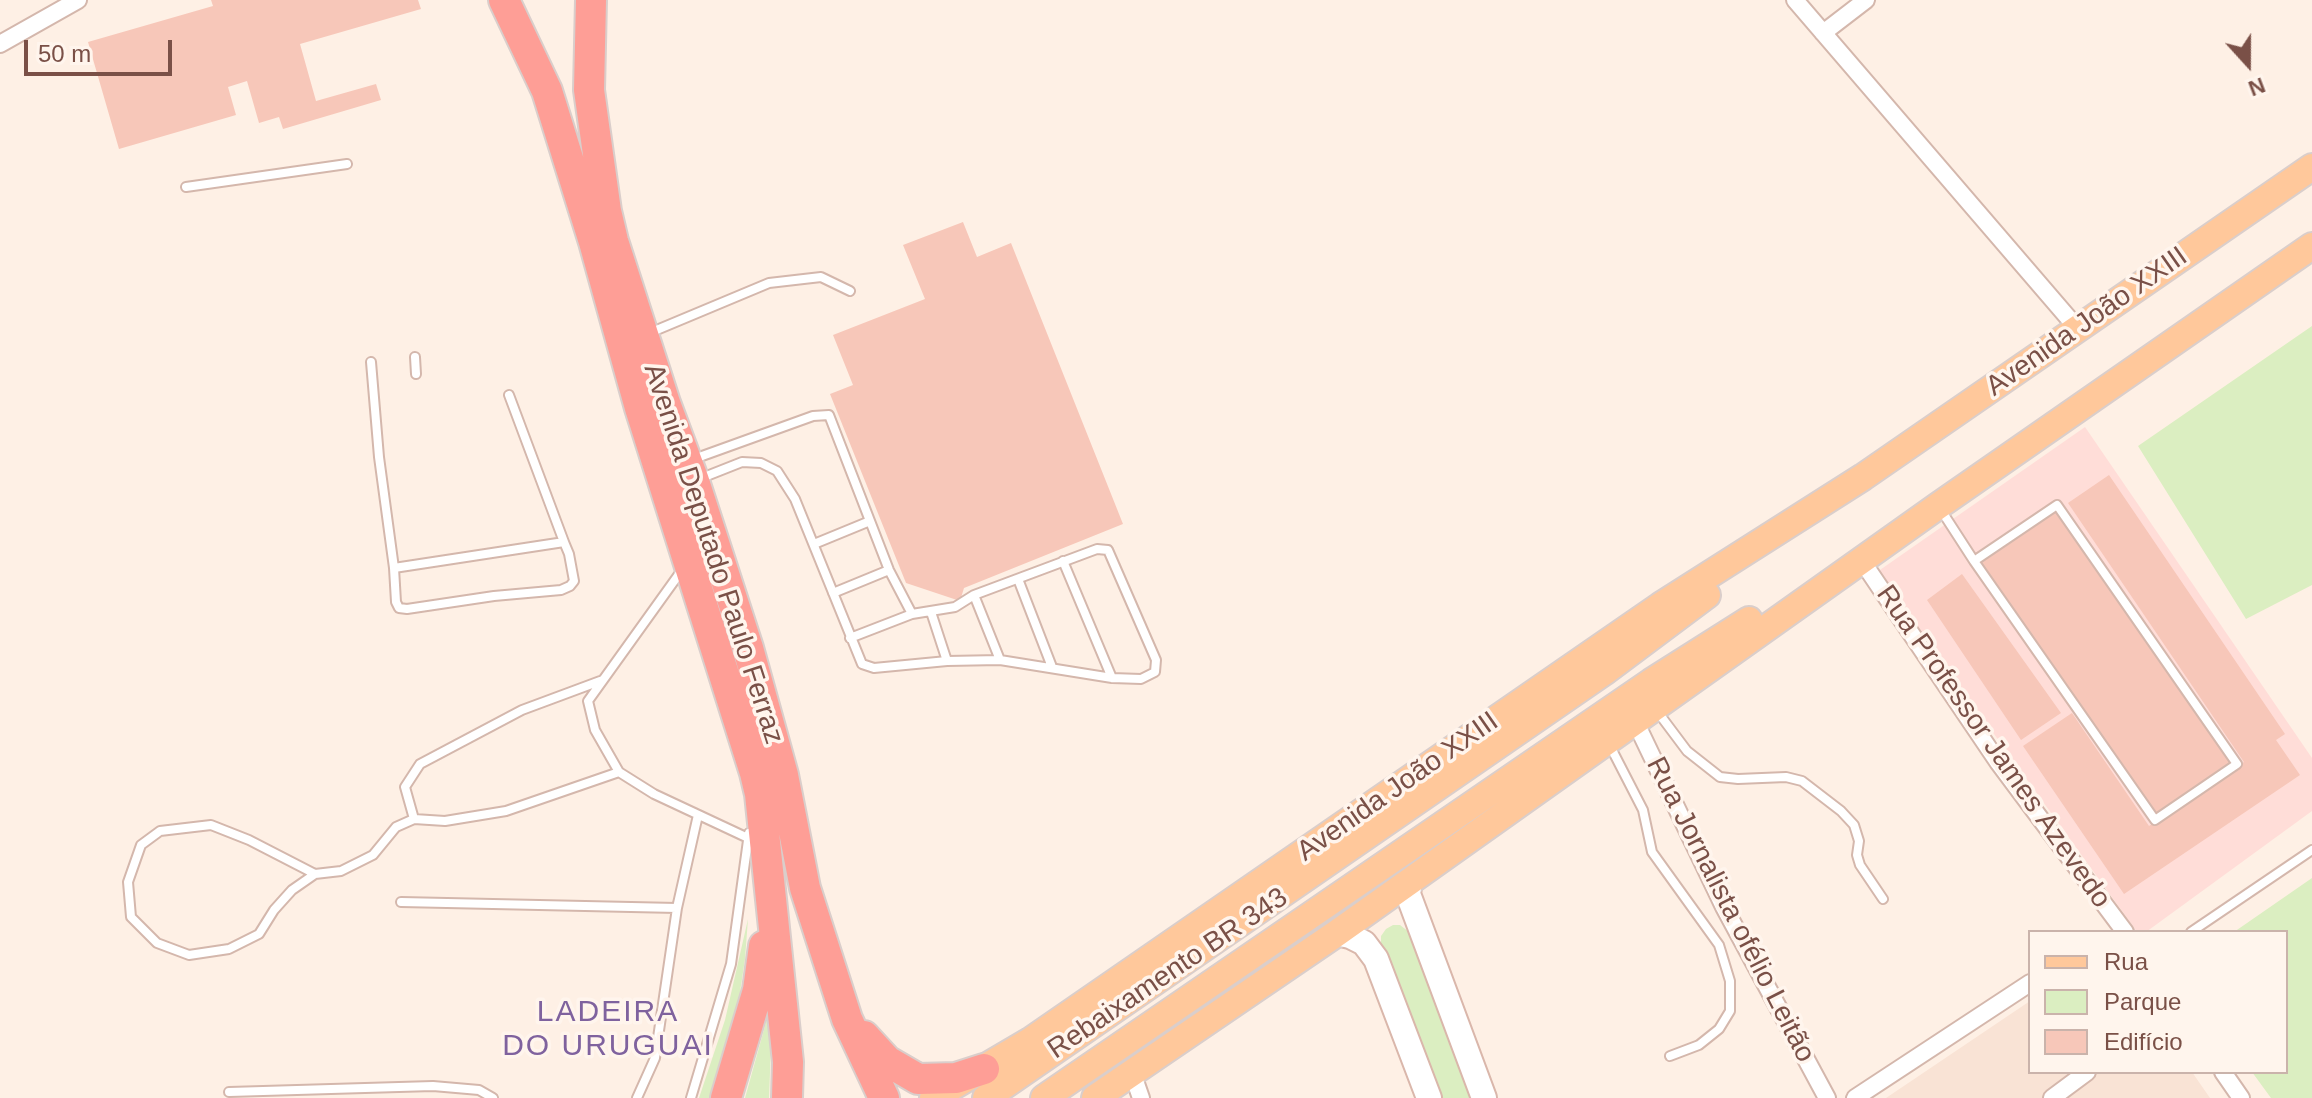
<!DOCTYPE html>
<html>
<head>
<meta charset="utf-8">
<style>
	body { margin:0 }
	#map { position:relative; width:2312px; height:1098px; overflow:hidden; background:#fef0e5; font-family:Arial,sans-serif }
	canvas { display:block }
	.legend { position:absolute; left:2028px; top:930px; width:260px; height:144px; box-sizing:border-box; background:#fff5ed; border:2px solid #cab3ab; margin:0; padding:10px 14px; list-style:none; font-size:24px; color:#7a5047 }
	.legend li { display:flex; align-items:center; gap:16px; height:40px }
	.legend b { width:40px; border:2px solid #cab3ab }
	.north { position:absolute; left:2208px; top:24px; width:80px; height:80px; -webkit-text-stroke:6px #fff5ed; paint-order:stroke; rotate:159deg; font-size:22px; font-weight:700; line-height:32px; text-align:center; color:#7a5047 }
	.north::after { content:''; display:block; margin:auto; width:28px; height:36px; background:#7a5047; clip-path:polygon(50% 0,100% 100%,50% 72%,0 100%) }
	.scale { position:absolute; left:24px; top:40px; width:148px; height:36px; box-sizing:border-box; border:4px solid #7a5047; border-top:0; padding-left:10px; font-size:24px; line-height:28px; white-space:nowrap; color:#7a5047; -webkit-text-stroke:6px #fff5ed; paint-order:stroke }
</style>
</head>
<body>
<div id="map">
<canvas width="2312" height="1098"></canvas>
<ul class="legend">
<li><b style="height:10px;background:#ffc89b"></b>Rua</li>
<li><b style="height:22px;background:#dbeec1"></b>Parque</li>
<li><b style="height:22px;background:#f7c7b9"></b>Edifício</li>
</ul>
<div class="north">N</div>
<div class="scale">50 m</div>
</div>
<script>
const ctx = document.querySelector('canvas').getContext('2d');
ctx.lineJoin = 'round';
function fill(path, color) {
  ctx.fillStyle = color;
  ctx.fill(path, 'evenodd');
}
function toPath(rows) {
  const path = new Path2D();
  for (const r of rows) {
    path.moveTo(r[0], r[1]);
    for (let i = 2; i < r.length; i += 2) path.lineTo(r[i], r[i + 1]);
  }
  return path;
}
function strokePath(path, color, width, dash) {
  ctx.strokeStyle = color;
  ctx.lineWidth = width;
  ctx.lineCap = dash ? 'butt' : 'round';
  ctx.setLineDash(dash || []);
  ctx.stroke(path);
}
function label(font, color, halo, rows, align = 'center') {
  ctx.font = font + ' Arial,sans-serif';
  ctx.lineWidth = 7;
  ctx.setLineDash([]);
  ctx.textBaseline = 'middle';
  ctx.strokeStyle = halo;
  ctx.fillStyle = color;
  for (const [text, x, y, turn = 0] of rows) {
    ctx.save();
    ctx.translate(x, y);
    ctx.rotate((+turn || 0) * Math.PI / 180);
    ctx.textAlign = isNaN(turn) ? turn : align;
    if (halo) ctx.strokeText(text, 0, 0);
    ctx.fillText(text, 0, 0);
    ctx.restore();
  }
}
fill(toPath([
	[2030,1001,2030,1072,2192,1072,2210,1098,1886,1098]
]), '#f9e3d5');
fill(toPath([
	[2085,427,2312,758,2312,811,2146,932,2137,932,1877,572]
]), '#ffddd8');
fill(toPath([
	[2312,326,2312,585,2246,619,2138,446],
	[2312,878,2312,1098,2271,1098,2252,1072,2286,1072,2286,932,2234,932],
	[748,919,745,959,736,1019,711,1098,699,1098,725,1020],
	[1393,925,1400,925,1409,932,1472,1098,1439,1098,1381,944,1381,936,1386,929],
	[773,997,769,1098,745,1098]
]), '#dbeec1');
fill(toPath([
	[211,0,418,0,421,9,300,44,316,101,376,84,381,100,283,129,279,117,259,123,247,81,228,87,236,115,119,149,88,42,213,6],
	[963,222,977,257,1011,243,1123,524,964,588,960,601,906,583,830,394,853,385,833,335,925,299,903,245],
	[2109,475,2285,734,2276,740,2300,775,2124,894,2023,746,2072,713,2149,826,2244,762,2068,503],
	[2056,508,2233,763,2156,816,1979,560],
	[1962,574,2061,713,2021,740,1927,600]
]), '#f7c7b9');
const lane = toPath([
	[186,187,347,164],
	[647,334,769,283,821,277,850,291],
	[415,357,416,374],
	[371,362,379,457,394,568,564,542,569,554,574,581,570,586,561,590,494,596,407,609,399,608,396,602,394,568],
	[509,395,564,542],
	[691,460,813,416,829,415,889,570,912,614,955,607,974,595,1097,549,1108,550,1156,660,1155,672,1141,679,1112,678,1000,660,947,661,874,668,862,664,795,499,777,471,761,463,742,462,699,479],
	[1941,510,1974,561,2155,820,2237,764,2057,505,1974,561],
	[814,544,870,521],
	[1063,561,1112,678],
	[682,570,588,701,595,730,619,772,654,794,748,838],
	[1018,579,1052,667],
	[833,593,889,570],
	[974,595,1000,660],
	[931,612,947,661],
	[850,638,912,614],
	[1657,711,1687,751,1720,777,1738,779,1786,777,1802,781,1841,811,1854,825,1859,841,1857,855,1860,865,1883,899],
	[1609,744,1643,810,1652,852,1719,945,1730,981,1730,1011,1719,1029,1699,1045,1670,1056],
	[414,819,405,787,420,764,522,710,600,681],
	[315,874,249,840,211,825,160,831,141,845,128,882,131,917,157,943,189,955,229,949,259,934,274,910,292,890,315,874,341,871,373,855,396,827,414,819,445,821,506,811,619,772],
	[401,902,677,908],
	[2191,932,2312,850],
	[229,1092,433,1086,479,1090,493,1098],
	[637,1098,655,1058,677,908,698,815],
	[691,1098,731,964,749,833]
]);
const street = toPath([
	[1795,0,2077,328],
	[1823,33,1866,0],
	[0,44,78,0],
	[1862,561,1998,762,2125,932],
	[1635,721,1724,907,1827,1098],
	[1132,1072,1141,1098],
	[2223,1072,2241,1098],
	[1855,1098,2030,983],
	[2052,1098,2087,1072]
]);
const secondary = toPath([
	[1410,881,1408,894,1484,1098],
	[1337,933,1350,936,1364,943,1376,959,1429,1098]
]);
const primary = toPath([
	[933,1098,1030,1041,1660,606,1863,477,2312,167],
	[986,1098,1604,672,1707,595],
	[1044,1098,1651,682,1749,620],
	[1095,1098,1337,933,1938,506,2312,246]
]);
const highway = toPath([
	[504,0,547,91,594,242,640,408,755,773,760,794,788,1062,787,1098],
	[591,0,589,90,606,211,613,241,665,403,694,481,748,648,783,775,805,888,847,1019,884,1098],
	[864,1036,887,1061,918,1079,956,1078,984,1069],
	[726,1098,758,990,764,946]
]);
strokePath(lane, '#d4b7ac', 12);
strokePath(street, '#d4b7ac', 20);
strokePath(secondary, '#dab7ab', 28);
strokePath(primary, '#dacecb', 30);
strokePath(highway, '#dacecb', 34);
strokePath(lane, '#fff', 8);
strokePath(street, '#fff', 16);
strokePath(secondary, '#fff', 24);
strokePath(primary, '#ffc89b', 26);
strokePath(highway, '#fe9e96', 30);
label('28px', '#7a5047', '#fff5ed', [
	["Avenida João XXIII",2087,322,-35],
	["Avenida Deputado Paulo Ferraz",713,554,72],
	["Rua Professor James Azevedo",1993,747,55],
	["Avenida João XXIII",1398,787,-35],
	["Rua Jornalista ofélio Leitão",1730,910,63],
	["Rebaixamento BR 343",1168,974,-34]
]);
ctx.letterSpacing = '2px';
label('30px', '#7f629e', '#fff5ed', [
	["LADEIRA",608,1013],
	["DO URUGUAI",608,1047]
]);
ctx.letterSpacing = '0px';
</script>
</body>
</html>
